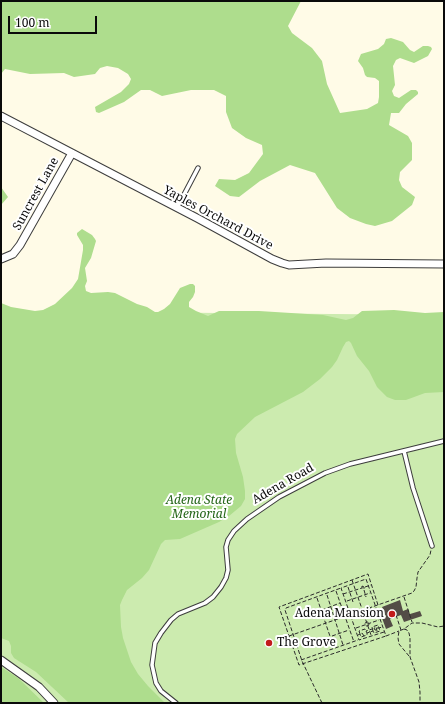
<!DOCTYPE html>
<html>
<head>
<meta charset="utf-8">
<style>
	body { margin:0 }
	#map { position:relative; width:445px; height:704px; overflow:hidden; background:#fffbe7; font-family:"Noto Serif",serif }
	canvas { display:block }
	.frame { position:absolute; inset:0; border:2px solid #0a0a0a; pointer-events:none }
	.scale { position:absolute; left:8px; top:16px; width:89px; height:18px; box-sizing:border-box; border:2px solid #0a0a0a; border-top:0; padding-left:5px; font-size:12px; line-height:14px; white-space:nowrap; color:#0a0a0a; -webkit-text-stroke:3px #fff; paint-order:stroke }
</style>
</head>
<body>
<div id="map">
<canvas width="445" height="704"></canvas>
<div class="frame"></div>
<div class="scale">100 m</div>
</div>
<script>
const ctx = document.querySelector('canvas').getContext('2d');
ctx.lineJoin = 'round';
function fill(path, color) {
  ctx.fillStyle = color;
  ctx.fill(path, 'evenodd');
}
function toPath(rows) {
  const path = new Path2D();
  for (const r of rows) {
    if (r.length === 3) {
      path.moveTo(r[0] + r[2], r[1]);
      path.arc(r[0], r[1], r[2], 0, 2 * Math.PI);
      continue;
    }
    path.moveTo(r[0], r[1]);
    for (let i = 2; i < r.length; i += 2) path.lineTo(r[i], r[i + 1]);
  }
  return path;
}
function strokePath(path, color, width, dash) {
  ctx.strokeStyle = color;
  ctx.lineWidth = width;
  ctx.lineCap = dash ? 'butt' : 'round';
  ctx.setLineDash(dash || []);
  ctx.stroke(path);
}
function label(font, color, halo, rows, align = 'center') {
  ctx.font = font + ' "Noto Serif",serif';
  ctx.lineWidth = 4;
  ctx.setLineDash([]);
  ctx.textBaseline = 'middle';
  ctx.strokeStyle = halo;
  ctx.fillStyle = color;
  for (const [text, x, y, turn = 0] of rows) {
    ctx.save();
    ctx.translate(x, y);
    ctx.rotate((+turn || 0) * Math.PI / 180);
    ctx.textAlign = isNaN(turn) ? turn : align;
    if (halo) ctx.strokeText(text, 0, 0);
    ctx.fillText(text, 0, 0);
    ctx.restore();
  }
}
fill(toPath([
	[1,311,444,315,444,703,1,703]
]), '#ccebaf');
fill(toPath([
	[1,1,301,1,288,26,292,33,312,48,322,61,327,84,340,113,367,109,378,103,379,97,379,81,375,78,367,77,365,75,363,68,358,61,361,54,378,49,384,44,386,39,391,38,403,42,410,50,414,52,423,46,428,46,431,47,432,49,428,56,414,63,400,58,396,60,393,66,395,85,392,91,394,96,399,98,411,90,416,90,418,92,418,94,406,104,399,113,391,113,389,125,408,136,412,143,412,160,400,172,399,180,402,187,415,197,412,205,392,221,375,226,366,224,350,218,337,208,315,173,290,165,260,181,239,197,230,196,215,186,219,179,235,180,249,173,263,154,262,145,246,138,232,128,226,112,226,96,214,90,191,90,162,96,150,90,141,90,124,102,99,113,96,112,95,107,121,92,129,84,131,79,128,74,118,68,107,66,100,68,95,74,74,77,64,73,30,74,5,69,1,74],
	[1,187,8,197,1,205],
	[82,229,92,235,95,239,96,241,91,258,85,268,87,281,85,286,86,291,91,293,108,292,115,293,137,304,147,307,155,312,158,312,164,309,170,304,180,288,190,284,193,284,195,286,195,292,193,297,189,302,189,307,196,311,208,316,219,311,259,311,323,315,346,320,353,318,362,311,394,310,425,313,444,312,444,392,425,393,406,400,395,400,387,397,377,387,369,371,357,356,351,343,349,341,346,342,343,347,337,360,332,367,320,379,303,392,255,417,237,434,235,439,236,453,243,477,245,491,245,499,241,506,229,516,219,522,180,539,165,540,161,544,149,570,142,578,127,590,122,600,120,605,121,627,123,638,131,662,138,674,148,686,165,703,69,703,36,672,14,658,11,653,11,646,9,641,1,638,1,303,11,307,35,311,43,310,55,304,72,288,78,279,83,250,83,245,77,235,77,233],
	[1,667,18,678,44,703,1,703]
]), '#aedd8d');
fill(toPath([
	[400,600,403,611,408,609,410,614,420,611,422,616,404,622,401,615,390,619,393,626,386,629,382,618,386,617,382,607]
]), '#534c46');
const lane = toPath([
	[177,208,198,168],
	[404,451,413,488,432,546],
	[176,703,161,691,156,683,152,665,155,643,161,633,171,620,178,614,205,603,213,597,221,587,226,578,228,570,226,547,228,540,234,531,247,519,279,497,325,473,350,464,444,441]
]);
const street = toPath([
	[1,116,72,153,197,218,272,259,282,263,289,265,326,263,444,264],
	[1,259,13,254,20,245,72,153],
	[1,660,39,687,54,703]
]);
strokePath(lane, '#3d3d3d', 5.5);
strokePath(street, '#3d3d3d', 9);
strokePath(toPath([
	[352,580,371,635],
	[362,586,364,587,364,589,362,588,362,586],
	[348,587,353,602],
	[365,587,371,585],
	[364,590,366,597],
	[336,591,354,642],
	[343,594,362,588],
	[327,595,343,645],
	[404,597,412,622],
	[317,598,334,648],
	[347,601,370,593],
	[378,605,368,574,279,607,299,665,386,636],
	[369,606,371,611],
	[356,609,358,615],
	[322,610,340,603],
	[396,615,401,630],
	[367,624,2],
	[356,628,379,620],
	[404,629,407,630,409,633,410,638,410,657,419,682,420,692,420,703],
	[376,630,375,630,374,628,376,627,377,631],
	[373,631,372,627,378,625,379,628,377,628],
	[384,632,359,640,341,588,366,579,386,636,399,631],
	[367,633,366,631,372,629],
	[358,635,360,634,361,637,367,635,367,633,373,631,374,633,380,631,379,628,382,627],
	[289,636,412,593,414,591,416,587,417,578,418,572,430,555,431,550],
	[332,636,349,630],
	[364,636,362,633,360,634,359,631,365,629,366,631],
	[409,656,399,644,398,638,399,631,404,629,412,623,422,623,438,627,444,626],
	[301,660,358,640],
	[322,703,302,661,285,610,286,608,341,588]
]), '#2c2c2c', 1, [4, 2]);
strokePath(lane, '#fff', 3.5);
strokePath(street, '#fff', 7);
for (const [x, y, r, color] of [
	[392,614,4,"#c21a1b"],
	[269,643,4,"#c21a1b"]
]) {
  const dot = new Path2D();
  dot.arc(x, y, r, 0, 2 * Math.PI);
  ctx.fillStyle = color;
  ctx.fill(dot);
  strokePath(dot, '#fff', 1.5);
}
label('12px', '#0a0a0a', '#fff', [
	["Suncrest Lane",36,194,-61],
	["Yaples Orchard Drive",218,218,28],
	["Adena Road",283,484,-30]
]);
label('italic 12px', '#246518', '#fff', [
	["Adena State",199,501],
	["Memorial",199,515]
]);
label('12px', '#0a0a0a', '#fff', [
	["Adena Mansion",384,614],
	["The Grove",277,643,"left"]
], 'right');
</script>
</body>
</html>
